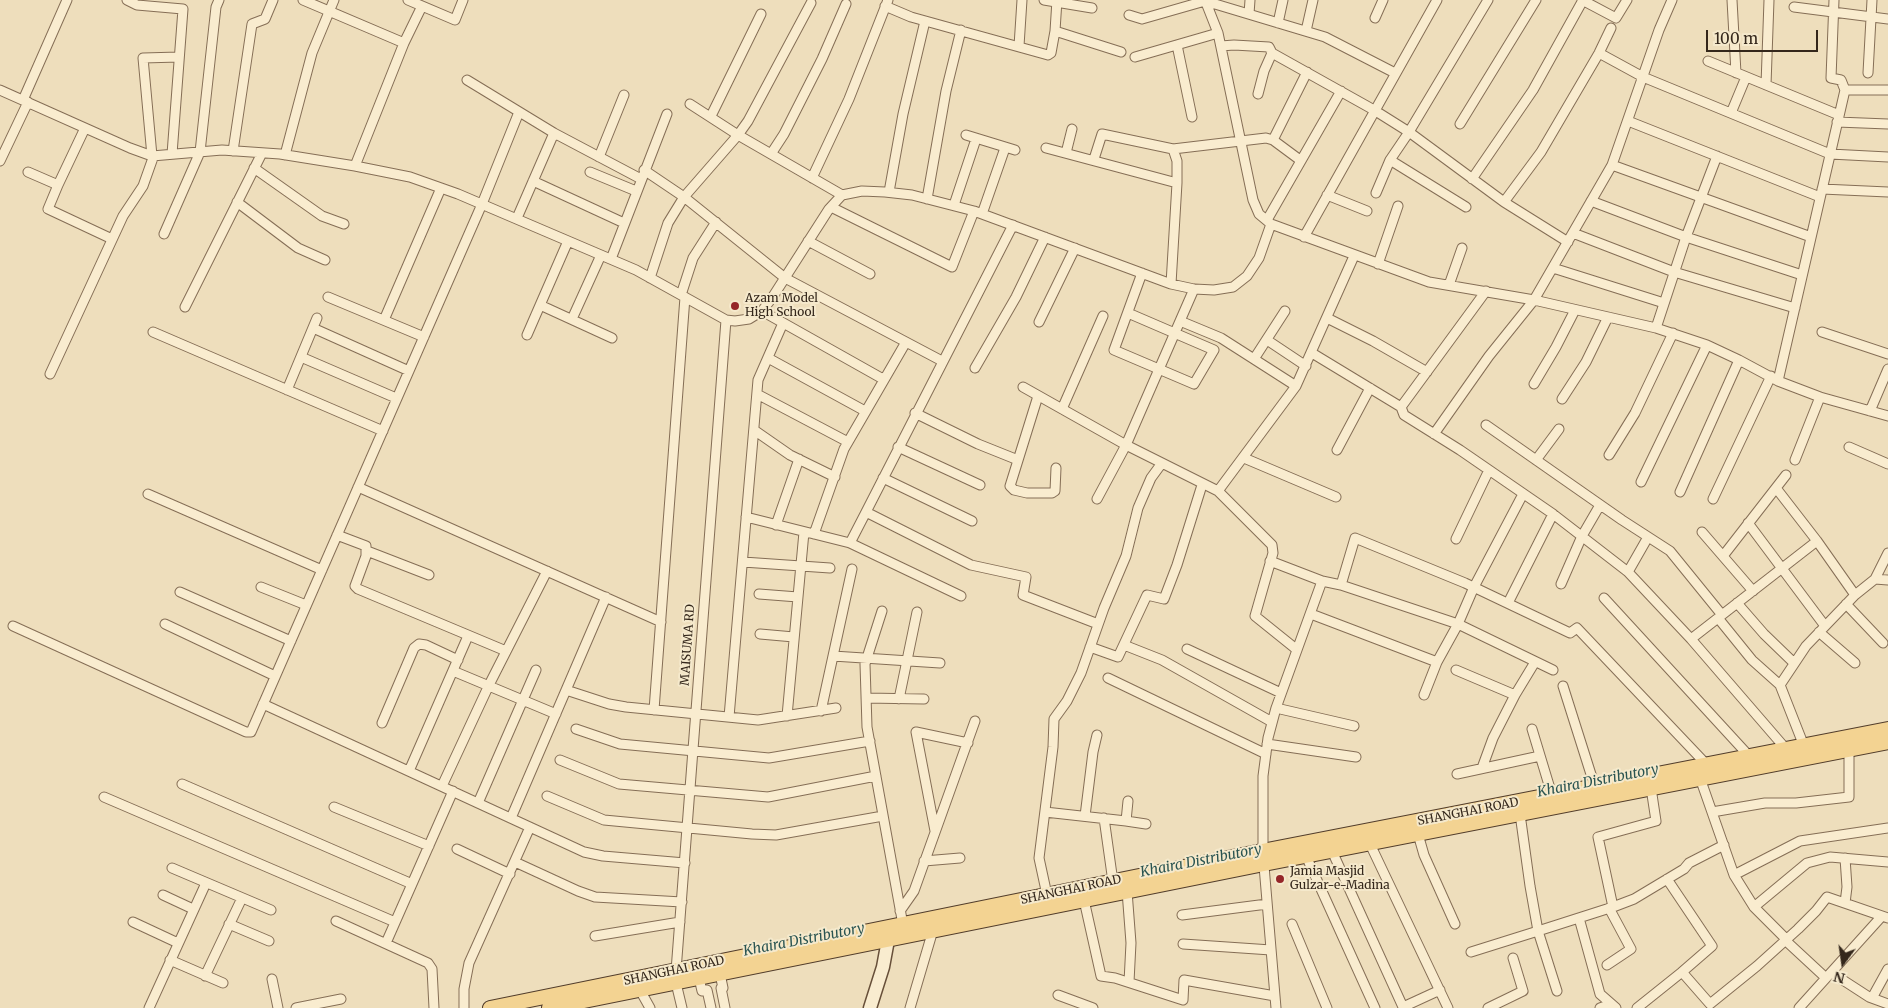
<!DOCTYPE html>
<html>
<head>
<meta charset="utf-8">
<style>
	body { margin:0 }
	#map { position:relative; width:1888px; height:1008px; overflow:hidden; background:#eedebc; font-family:Merriweather,serif }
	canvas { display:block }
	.north { position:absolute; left:1818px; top:938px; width:50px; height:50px; -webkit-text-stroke:4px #f5e9cc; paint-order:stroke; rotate:194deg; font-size:14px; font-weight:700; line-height:20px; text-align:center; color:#34271b }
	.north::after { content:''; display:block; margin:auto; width:18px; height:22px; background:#34271b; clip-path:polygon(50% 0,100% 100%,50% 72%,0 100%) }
	.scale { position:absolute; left:1706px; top:30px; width:112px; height:22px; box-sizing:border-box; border:2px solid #34271b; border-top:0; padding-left:6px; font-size:15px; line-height:18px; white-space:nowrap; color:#34271b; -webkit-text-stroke:4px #f5e9cc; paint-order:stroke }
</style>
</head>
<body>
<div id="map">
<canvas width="1888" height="1008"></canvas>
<div class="north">N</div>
<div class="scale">100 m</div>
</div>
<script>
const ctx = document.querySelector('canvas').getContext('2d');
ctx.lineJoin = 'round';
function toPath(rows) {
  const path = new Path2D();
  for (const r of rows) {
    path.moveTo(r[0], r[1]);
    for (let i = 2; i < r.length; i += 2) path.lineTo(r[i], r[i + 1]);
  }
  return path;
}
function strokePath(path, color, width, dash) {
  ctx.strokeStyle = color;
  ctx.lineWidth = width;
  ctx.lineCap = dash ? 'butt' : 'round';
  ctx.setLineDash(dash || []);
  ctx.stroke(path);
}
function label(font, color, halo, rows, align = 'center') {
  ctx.font = font + ' Merriweather,serif';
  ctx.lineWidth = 4;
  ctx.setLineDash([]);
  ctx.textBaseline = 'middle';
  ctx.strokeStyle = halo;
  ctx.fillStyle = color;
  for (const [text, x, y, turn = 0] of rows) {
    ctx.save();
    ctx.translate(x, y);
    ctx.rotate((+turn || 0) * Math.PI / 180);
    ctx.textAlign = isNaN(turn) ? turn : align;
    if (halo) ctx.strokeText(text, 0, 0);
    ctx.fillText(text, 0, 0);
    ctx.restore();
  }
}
const street = toPath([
	[127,0,137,5,183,9,172,154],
	[303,0,404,43],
	[408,0,455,20,463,0],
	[1044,0,1092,8],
	[1205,0,1218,33,1253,200,1259,214,1271,224,1429,282,1534,300,1656,328,1707,345,1739,360,1778,381,1820,397,1888,416],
	[1582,0,1616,18,1627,0],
	[1732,0,1736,73],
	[885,6,911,17,1048,55,1051,53,1055,31,1057,0],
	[1794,7,1888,19],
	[1249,14,1250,0],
	[1129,15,1142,19,1205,1,1325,37,1395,73],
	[1375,18,1383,0],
	[1278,23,1283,0],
	[1055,31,1121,52],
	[1306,31,1313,0],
	[1177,45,1192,117],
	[1019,46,1022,0],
	[1221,46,1234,45,1269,47,1272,53,1374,110,1409,132,1504,202,1568,242],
	[1599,53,1643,77,1830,154,1888,157],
	[1135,57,1218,33],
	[1708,61,1839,115],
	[1868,73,1872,0],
	[467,80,554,133,641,179],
	[1766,85,1769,0],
	[0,90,130,148,152,156,222,150,280,154,355,166,410,177,458,194,636,270,726,320,735,321,749,319,762,311,772,298,829,209,842,195,862,191,885,192,912,195,974,211,1171,284,1194,289,1214,290,1233,287,1247,276,1259,258,1271,224],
	[1845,90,1888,90],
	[1258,94,1264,71,1272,53],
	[23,100,67,0],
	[690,104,738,135,842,195],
	[1731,113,1746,77],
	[711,116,761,14],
	[1628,121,1820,197],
	[1837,122,1888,124],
	[1460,124,1536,0],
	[966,135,1015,150],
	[1273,140,1307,72],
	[1046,148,1177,183],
	[1173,149,1266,138,1273,140,1300,160],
	[233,151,252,24,265,19,273,0],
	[1066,153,1072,129],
	[771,154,784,134,822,59,846,4],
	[285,155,312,53,334,0],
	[152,156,143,58,179,57],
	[599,157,624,95],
	[1094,159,1102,134,1173,149,1177,161,1177,183,1171,284],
	[1390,160,1466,207],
	[0,161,28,102],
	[1612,165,1811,237],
	[355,166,404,43,422,6],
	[254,168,322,216,344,224],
	[644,170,684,197,785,278,942,361],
	[28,172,58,185,48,209,112,239],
	[590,172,636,191],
	[812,178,849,99,888,0],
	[1472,179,1533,90,1583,0],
	[533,181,624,223],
	[58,185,85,128],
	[1822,189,1888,192],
	[889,192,903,114,925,21],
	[1376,193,1390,160,1409,132,1488,0],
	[1327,195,1367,211],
	[927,199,946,91,961,30],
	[1591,201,1686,237,1802,275],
	[237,202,298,248,325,260],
	[1504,202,1541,152,1599,53,1611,28],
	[954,205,976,139],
	[831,207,952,267,974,211],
	[982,214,1005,148],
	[517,218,554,133],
	[1267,220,1341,91],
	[1573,233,1674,272,1795,308],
	[164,234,200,152,216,7,219,0],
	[1304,237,1437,0],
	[808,241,870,274],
	[611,259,667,114],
	[1378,264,1398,206],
	[1553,268,1664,303],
	[650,278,668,223,684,197,738,135,748,121,811,3],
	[1449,285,1462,248],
	[1194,289,1180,321,1221,338,1296,386],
	[681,295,693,258,716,222],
	[328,297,424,337],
	[540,305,612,338],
	[185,307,262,153],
	[762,311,883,379],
	[1128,313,1214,350,1194,384,1114,350,1142,273],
	[1327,318,1373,341,1427,372],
	[572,319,601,255],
	[384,320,441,188],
	[1039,322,1075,248],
	[313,328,409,371],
	[1656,328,1686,237,1717,156],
	[153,332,383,431],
	[1822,332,1888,354],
	[527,335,568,241],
	[1267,340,1306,366],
	[1312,353,1401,407,1404,415,1460,450,1553,514,1628,572,1691,639,1786,749],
	[301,357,396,398],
	[768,358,865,411],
	[1254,359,1285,311],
	[975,368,1016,297,1045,237],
	[50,374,123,216,143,186,154,155],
	[1778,381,1845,90,1841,80,1831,78,1834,0],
	[1534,384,1556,347,1575,310],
	[1023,387,1126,445,1218,491,1272,545,1273,553,1255,616,1296,649],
	[287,390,317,318],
	[757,394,848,442],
	[1038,396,1010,486,1014,490,1027,493,1052,493,1055,491,1056,468],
	[1562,399,1586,362,1608,317],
	[1401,407,1486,291],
	[1062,409,1103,316],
	[1870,411,1888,369],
	[915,413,978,444,1018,460],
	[1486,425,1622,520,1670,551,1722,615],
	[754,430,790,455,835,477],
	[1434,434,1489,356,1534,300,1612,165,1659,30,1672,0],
	[898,447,980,485],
	[1849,447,1888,464],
	[1337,450,1370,388],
	[1609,455,1635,413,1673,333],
	[1244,458,1336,497],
	[1536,460,1559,429],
	[1795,460,1820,397],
	[883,478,972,521],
	[1641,482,1707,345],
	[358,487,661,622],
	[1776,488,1817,541,1855,595],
	[1218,491,1296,386,1354,256],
	[1680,492,1739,360],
	[148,494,322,570],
	[1097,499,1126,445,1180,321],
	[1713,499,1771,376],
	[866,512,1013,225],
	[746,517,850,543,961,596],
	[1748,523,1825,626],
	[776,525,799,459],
	[1702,532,1753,591],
	[814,534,844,449,906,342],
	[337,535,366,546,366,556,355,586,358,589,506,651],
	[1456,539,1489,470],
	[850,543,866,512,971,565,1026,577,1023,595,1098,624],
	[367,551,429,575],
	[1723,556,1786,475],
	[1270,561,1322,581,1341,585,1458,624,1553,670],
	[743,562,830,568],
	[1628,572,1648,537],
	[1875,579,1888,580],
	[1561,584,1582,536,1600,505],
	[1341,585,1355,538,1465,583,1570,633,1577,628,1707,765],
	[261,587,306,605],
	[180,592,291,641],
	[759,594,798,597],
	[1604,598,1750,757],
	[1508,603,1553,514],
	[1737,603,1764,634,1794,663],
	[1846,604,1883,643],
	[882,611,865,664,867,727,903,925],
	[1311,614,1437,662,1424,695],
	[1718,618,1752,660,1780,685,1804,746],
	[165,624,275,676],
	[13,626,246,732,251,732,482,204,519,112],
	[1819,632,1855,663],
	[760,634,794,637],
	[1691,639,1817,541],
	[1124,645,1162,660,1272,722],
	[1090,647,1118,657,1147,595,1164,599,1177,565,1202,485],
	[1187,649,1281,693],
	[833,656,940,663],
	[1437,662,1458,624,1474,587,1523,494],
	[1456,670,1515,695],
	[453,671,556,714],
	[1108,678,1266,754],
	[1780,685,1806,646,1855,595,1875,579,1888,553],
	[1563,686,1595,787],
	[566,690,609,704,626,707,758,720,836,708],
	[866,698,924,699],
	[899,699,917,612],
	[263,704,584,852,603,856,685,863],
	[1276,708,1354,726],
	[654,710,685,297],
	[821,711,852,569],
	[787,716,804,532],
	[729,717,758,380,783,323],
	[382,723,414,648,419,644,426,645,458,660],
	[576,729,620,744,769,758,870,741],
	[1532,729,1552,795],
	[1267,744,1356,757],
	[560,760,619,784,768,797,876,776],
	[1482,768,1493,738,1515,695,1535,662],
	[409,771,468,636],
	[1457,774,1540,756],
	[1700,778,1734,875,1754,907,1786,939],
	[182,784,412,884],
	[442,786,489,685,547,571],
	[1651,788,1656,821,1598,837,1613,907,1634,899,1684,869,1689,863,1724,845],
	[547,796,604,820,752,834,776,835,883,816],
	[104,797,395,922],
	[478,803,536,670],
	[334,807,429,846],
	[1045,812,1126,821,1128,801],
	[1712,812,1765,803,1796,803,1849,797,1849,749],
	[1520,814,1530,886,1538,931,1613,907],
	[1085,816,1093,752,1097,735],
	[511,818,606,597],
	[1104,818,1113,882],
	[1126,821,1146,824],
	[935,831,916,732,968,743],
	[1418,834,1424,855,1455,924],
	[1370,844,1448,1008],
	[457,849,510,874],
	[1332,851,1403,1007,1440,990],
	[1306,856,1375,1008],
	[1845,858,1847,887,1845,903],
	[924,861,960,858],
	[515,862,578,891,595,897,682,902],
	[172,868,271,910],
	[1734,875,1800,841,1888,828],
	[1667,879,1712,946,1682,972],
	[1127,891,1131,943,1129,982],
	[163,895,193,909],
	[1047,895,1039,858,1053,747,1054,719,1067,701,1081,673,1104,608,1126,556,1138,508,1151,478,1162,463],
	[1084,900,1101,976,1115,978,1183,1000,1184,980,1275,996],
	[1754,907,1807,863,1830,857,1888,862],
	[900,911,914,891,975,721],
	[1182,915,1267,904],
	[1579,918,1600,994,1616,1008],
	[336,921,428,963,432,969,434,1008],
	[133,922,178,943],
	[229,924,269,941],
	[1292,924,1327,1008],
	[595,936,680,922],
	[1785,940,1826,978],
	[386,943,453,791],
	[1183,944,1271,950],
	[1471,952,1538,931,1557,991],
	[170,960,223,983],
	[1607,965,1631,949,1609,908],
	[676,971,726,320],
	[1832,973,1869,997,1888,1004],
	[720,974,723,988,721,988,725,1008],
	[205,976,242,898],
	[699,978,702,991,707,990,711,1008],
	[272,979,278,1008],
	[676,983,682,1008],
	[640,990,650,1008],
	[1058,995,1093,1008],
	[1872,998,1888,969],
	[149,1008,206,883],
	[296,1008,341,999],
	[464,1008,464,989,469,963,530,827],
	[910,1008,931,937,930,932],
	[1276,1008,1263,854,1263,776,1268,738,1276,708,1322,581],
	[1488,1008,1523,991,1513,958],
	[1600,1008,1611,1004],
	[1637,1008,1682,972,1710,1004,1757,966,1798,929,1816,911,1827,897,1888,918],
	[1799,1008,1882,916]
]);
const secondary = toPath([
	[870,1008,883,967,888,940,888,930]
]);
const primary = toPath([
	[490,1008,1262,851,1888,729],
	[549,1008,1264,864,1888,742]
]);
strokePath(street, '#856e56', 11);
strokePath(secondary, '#674f39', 15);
strokePath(primary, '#523d2b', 16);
strokePath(street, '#f9eccf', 9);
strokePath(secondary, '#f9eccf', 12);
strokePath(primary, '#f3d392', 14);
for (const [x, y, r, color] of [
	[735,306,5,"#952628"],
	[1280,879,5,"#952628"]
]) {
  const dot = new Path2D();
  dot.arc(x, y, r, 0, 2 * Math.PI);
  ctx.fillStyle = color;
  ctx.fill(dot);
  strokePath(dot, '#f5e9cc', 2);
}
label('12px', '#34271b', '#f5e9cc', [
	["Azam Model",745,299],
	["High School",745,313],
	["Jamia Masjid",1290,872],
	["Gulzar-e-Madina",1290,886]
], 'left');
label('12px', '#34271b', '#f5e9cc', [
	["MAISUMA RD",688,645,-86],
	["SHANGHAI ROAD",1468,812,-11],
	["SHANGHAI ROAD",1071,890,-12],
	["SHANGHAI ROAD",674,971,-12]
]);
label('italic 14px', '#2a5451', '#f5e9cc', [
	["Khaira Distributory",1598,781,-11],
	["Khaira Distributory",1201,861,-11],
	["Khaira Distributory",804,940,-11]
]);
</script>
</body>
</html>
